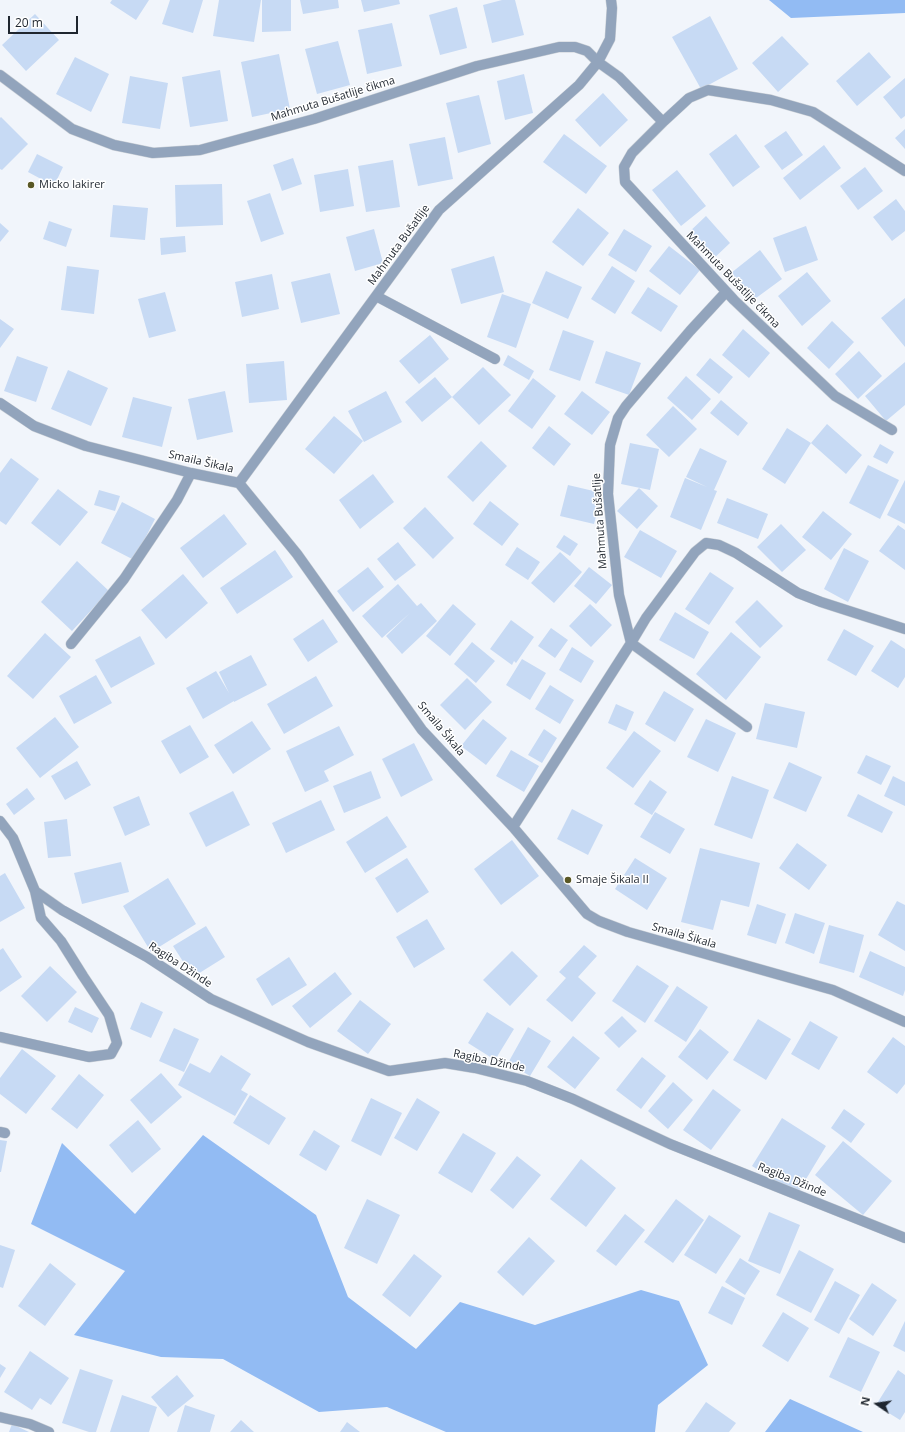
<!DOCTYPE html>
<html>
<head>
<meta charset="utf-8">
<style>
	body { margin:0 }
	#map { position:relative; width:905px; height:1432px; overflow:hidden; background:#f1f5fb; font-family:"Open Sans",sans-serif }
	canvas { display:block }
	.north { position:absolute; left:857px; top:1384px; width:40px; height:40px; -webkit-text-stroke:3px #fff; paint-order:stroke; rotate:283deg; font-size:11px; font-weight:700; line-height:16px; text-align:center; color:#1f262f }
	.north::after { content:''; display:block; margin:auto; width:14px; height:18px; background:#1f262f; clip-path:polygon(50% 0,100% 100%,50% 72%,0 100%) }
	.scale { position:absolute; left:8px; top:16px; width:70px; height:18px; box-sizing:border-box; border:2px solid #1f262f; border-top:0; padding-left:5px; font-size:12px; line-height:14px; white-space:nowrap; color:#1f262f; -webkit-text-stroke:3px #fff; paint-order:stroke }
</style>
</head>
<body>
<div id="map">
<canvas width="905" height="1432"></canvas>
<div class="north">N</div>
<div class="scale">20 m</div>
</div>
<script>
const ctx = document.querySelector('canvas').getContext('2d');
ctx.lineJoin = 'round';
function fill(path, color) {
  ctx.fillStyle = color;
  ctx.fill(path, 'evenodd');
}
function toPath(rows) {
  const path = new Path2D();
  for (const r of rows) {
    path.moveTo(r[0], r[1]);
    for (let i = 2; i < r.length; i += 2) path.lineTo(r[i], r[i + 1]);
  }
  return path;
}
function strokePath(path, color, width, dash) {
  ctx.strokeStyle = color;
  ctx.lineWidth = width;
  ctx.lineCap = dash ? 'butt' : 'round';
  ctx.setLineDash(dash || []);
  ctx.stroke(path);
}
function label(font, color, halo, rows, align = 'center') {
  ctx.font = font + ' "Open Sans",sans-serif';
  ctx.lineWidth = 3;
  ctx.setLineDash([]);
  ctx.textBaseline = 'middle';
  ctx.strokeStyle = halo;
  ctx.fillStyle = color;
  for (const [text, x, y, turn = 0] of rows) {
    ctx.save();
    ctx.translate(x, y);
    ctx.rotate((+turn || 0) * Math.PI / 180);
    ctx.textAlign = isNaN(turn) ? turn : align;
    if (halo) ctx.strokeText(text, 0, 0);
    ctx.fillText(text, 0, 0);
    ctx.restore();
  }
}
fill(toPath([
	[769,0,905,0,905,13,791,18],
	[203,1135,316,1215,348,1297,416,1349,460,1302,535,1325,641,1290,679,1301,708,1365,658,1405,655,1432,446,1432,387,1407,319,1412,223,1359,161,1357,74,1335,125,1271,31,1224,62,1143,135,1214],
	[790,1399,863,1432,765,1432]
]), '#92bbf3');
fill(toPath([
	[112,0,149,0,136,20,110,3],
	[170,0,203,0,193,33,162,24],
	[219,0,261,0,254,42,213,36],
	[262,0,291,0,291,31,262,32],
	[300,0,338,0,339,8,303,14],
	[361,0,399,0,400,4,364,12],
	[502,0,515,0,524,35,492,43,483,5],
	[457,7,467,48,440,55,429,15],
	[35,14,59,40,26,71,2,45],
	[710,16,738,69,701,89,672,37],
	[392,23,402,66,367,74,358,30],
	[782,36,809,64,778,92,752,63],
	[338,41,350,85,317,94,305,49],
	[869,52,891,77,857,106,836,81],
	[279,54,290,109,252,117,241,62],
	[75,57,109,74,91,112,56,94],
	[220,70,228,121,190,127,182,77],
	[524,74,533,113,505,120,497,81],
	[130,76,168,83,160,129,122,123],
	[905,78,905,116,901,119,883,97],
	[603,93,628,120,600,147,575,120],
	[479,95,491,144,458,153,446,103],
	[1,117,28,144,2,170,0,169,0,118],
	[905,129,905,149,895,138],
	[786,131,803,155,782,170,764,146],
	[564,134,607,166,586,194,543,162],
	[736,134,760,167,733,187,709,154],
	[445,137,453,179,418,186,409,144],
	[824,145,841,168,800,200,783,178],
	[37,154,63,167,54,186,28,172],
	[293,158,302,184,282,191,273,165],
	[393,160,400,207,366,212,358,166],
	[865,167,883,191,858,210,840,186],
	[348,169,354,206,320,212,314,175],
	[677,170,706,206,681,226,652,190],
	[222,184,223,225,176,227,175,185],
	[270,193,284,234,261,242,247,201],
	[896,199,905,211,905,231,892,241,873,217],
	[113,205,148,208,145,240,110,237],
	[578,208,609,233,583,266,552,242],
	[706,216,730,243,710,262,686,235],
	[49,221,72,229,66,247,43,239],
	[0,223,9,231,0,242],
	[806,226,818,260,785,272,773,238],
	[374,229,383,263,355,271,346,237],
	[624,229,652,246,636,272,608,255],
	[185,236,186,252,161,255,160,238],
	[669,246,700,270,680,295,649,271],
	[760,250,782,279,752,301,731,273],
	[494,256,504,292,461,304,451,269],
	[67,266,99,270,94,314,61,310],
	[612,266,635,281,615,314,591,299],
	[546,271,582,287,568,319,532,303],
	[807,272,831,301,802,326,778,296],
	[330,273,340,314,301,323,291,282],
	[272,274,279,309,242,317,235,282],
	[648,287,678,306,661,332,631,313],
	[165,292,176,331,149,338,138,299],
	[502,294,531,304,516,348,487,337],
	[905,298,905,347,881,318],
	[0,319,14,329,0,348],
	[832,321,854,342,829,369,807,348],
	[743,329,770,353,749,378,722,355],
	[563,330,594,341,580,381,549,370],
	[430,335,449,359,419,384,399,361],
	[606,351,641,363,629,395,595,383],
	[859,351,882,376,858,399,835,374],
	[508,355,534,371,529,380,503,365],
	[17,356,48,367,36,402,4,391],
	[710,358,733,377,719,394,696,375],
	[284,361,287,400,249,403,246,364],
	[905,362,905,405,886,421,865,396],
	[483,367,511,395,479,425,452,397],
	[68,370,108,388,91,426,51,409],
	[686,376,711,399,692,420,667,398],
	[435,377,452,397,422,422,405,402],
	[533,378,556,396,532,429,508,411],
	[225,391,233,432,197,440,188,399],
	[386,391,402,422,364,442,348,411],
	[582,391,610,412,592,435,564,414],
	[133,397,172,407,162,447,122,437],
	[721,400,748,423,738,436,710,413],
	[673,406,697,429,669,457,646,435],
	[334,416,363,441,334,474,305,449],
	[827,424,862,455,846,474,811,443],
	[549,426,571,444,554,466,532,448],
	[787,428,811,443,785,484,762,469],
	[481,441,507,466,473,502,447,477],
	[630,443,659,449,650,490,621,484],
	[880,444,894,452,887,464,873,457],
	[700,448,727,461,714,490,717,491,701,530,670,517,685,478,707,487,686,477],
	[11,458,39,479,6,525,0,521,0,473],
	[868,465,899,480,880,519,849,503],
	[373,474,394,502,360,529,339,500],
	[905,480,905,524,887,515],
	[568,485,602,493,594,524,560,516],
	[639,488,658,506,637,529,617,511],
	[58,489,88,512,60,546,31,523],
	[99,490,120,496,115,511,94,505],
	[727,498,768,514,758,539,717,523],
	[490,501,519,524,502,546,473,524],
	[122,502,155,519,134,560,101,543],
	[425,507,454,538,433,559,403,528],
	[823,511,852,534,831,560,802,537],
	[224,514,247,544,203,578,180,548],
	[781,524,806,550,782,572,757,547],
	[898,525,905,530,905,570,879,551],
	[640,530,677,551,661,578,624,557],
	[564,535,578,544,570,556,556,547],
	[398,542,416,565,395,581,377,559],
	[517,547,540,562,528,580,505,565],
	[844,548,869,561,848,602,824,589],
	[275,550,293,577,237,614,220,588],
	[560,552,582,572,554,603,531,583],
	[77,561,109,591,72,631,41,602],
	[368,567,384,587,353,612,337,591],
	[589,567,612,585,596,604,574,586],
	[710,572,734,588,709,625,685,609],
	[183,574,208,603,166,639,141,610],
	[398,584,417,606,421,603,437,621,402,654,386,636,410,613,382,638,362,616],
	[757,600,783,626,760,648,735,622],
	[453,604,476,624,450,656,426,636],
	[590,604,612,625,591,647,569,626],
	[675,612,709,632,694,659,659,640],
	[323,619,338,642,308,662,293,639],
	[511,620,534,637,516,663,514,661,512,665,490,649],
	[551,628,568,640,555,658,538,646],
	[844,629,874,646,856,676,827,660],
	[731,632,761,657,726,700,696,674],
	[45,633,71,657,33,699,7,676],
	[140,636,155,664,111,688,95,660],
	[891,640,905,649,905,677,898,688,871,671],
	[472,642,495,661,476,683,454,664],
	[572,647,594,661,581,683,559,670],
	[251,655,267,685,234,702,234,701,203,719,186,688,216,671,229,693,219,672],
	[522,659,546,673,530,700,506,685],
	[96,675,112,703,74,724,59,696],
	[316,676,333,706,284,734,267,704],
	[467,678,492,702,465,730,440,705],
	[550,685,574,700,560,724,535,709],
	[664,691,694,709,675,742,645,724],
	[765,703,805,712,797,748,756,739],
	[616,704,634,712,626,731,608,723],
	[55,717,79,747,40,778,16,748],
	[483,719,507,738,486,765,461,746],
	[706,719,736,733,718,772,687,757],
	[252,721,271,749,233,774,214,745],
	[190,725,209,757,180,774,161,741],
	[339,726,354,755,324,771,329,781,305,792,286,751],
	[544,729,557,738,542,763,528,755],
	[634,731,661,751,633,788,606,768],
	[414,743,433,780,401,797,382,759],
	[511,750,539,766,524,792,496,776],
	[866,755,891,766,881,785,857,773],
	[77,761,91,785,65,800,51,776],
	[789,762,822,777,806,812,773,798],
	[371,771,381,798,344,813,333,786],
	[732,776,769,790,752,839,714,825],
	[893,776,905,782,905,806,884,796],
	[650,780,667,792,652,815,634,804],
	[27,788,35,799,14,815,6,804],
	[233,791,250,825,206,847,189,813],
	[858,794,893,812,882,833,847,816],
	[139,796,150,825,125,836,113,807],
	[321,800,335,830,286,853,272,823],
	[572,809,603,825,588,855,557,839],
	[655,812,685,829,670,854,640,837],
	[387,816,407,847,365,873,346,842],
	[67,819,71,856,48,858,44,822],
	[512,840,539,876,501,905,474,869],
	[797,843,827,865,809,890,779,868],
	[700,848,760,863,749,907,721,900,713,930,681,922],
	[407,858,429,892,397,913,375,878],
	[635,858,667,878,647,910,615,889],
	[121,862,129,892,82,904,74,873],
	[5,873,25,908,0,922,0,876],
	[168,878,196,924,151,952,123,906],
	[897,901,905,905,905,951,878,935],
	[757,904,786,914,776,944,747,935],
	[795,913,825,923,814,954,785,943],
	[427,919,445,949,414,968,396,937],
	[829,925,864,935,854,973,819,963],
	[206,926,225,957,193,977,173,946],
	[584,945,597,956,578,977,596,993,572,1022,546,1000,566,978,559,972],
	[3,948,22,977,0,992,0,950],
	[512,951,538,976,510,1006,483,980],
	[870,951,905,967,905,990,903,996,859,977],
	[289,957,307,985,272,1006,256,979],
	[637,965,669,986,645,1023,612,1001],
	[50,966,77,992,47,1022,21,996],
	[335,972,352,994,310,1028,292,1006],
	[677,986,708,1007,686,1042,654,1021],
	[360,1000,391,1024,368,1054,337,1031],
	[141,1002,163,1012,151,1038,130,1029],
	[75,1007,99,1018,92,1033,68,1022],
	[487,1012,514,1029,495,1060,468,1043],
	[622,1016,637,1031,619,1048,604,1033],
	[758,1019,791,1039,766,1080,733,1060],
	[810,1021,838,1037,819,1070,791,1054],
	[528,1027,551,1041,530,1076,508,1063],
	[174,1028,199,1039,184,1072,159,1061],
	[700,1029,729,1052,707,1080,678,1057],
	[573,1036,600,1058,575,1089,547,1067],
	[893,1037,905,1046,905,1084,897,1094,867,1072],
	[22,1049,56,1076,26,1114,0,1094,0,1078],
	[221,1055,251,1074,241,1090,248,1094,235,1116,178,1085,190,1063,210,1073],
	[642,1057,666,1076,641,1109,616,1090],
	[161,1073,182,1097,151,1124,130,1100],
	[79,1074,104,1095,77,1129,51,1109],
	[673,1082,693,1100,668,1129,648,1111],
	[713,1089,741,1110,711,1150,683,1130],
	[250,1095,286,1118,269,1145,233,1123],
	[371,1098,402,1113,381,1156,351,1141],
	[417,1098,440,1112,417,1151,394,1138],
	[844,1109,865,1124,851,1143,831,1128],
	[782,1118,826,1146,797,1194,752,1166],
	[138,1120,161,1149,132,1173,109,1145],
	[314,1130,340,1146,326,1171,299,1155],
	[463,1133,496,1153,472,1193,438,1173],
	[0,1140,7,1141,1,1172,0,1172],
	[843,1141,892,1181,863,1215,815,1175],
	[517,1156,541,1175,513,1209,490,1190],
	[581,1159,616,1188,586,1227,550,1199],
	[367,1199,400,1215,377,1264,344,1248],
	[676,1199,704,1220,673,1263,644,1242],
	[769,1212,800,1225,780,1274,748,1261],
	[625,1214,645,1230,616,1266,596,1251],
	[709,1215,741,1236,716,1274,684,1255],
	[529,1237,555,1261,523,1296,497,1272],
	[0,1245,15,1250,3,1288,0,1287],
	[799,1250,834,1269,811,1313,776,1295],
	[414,1254,442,1276,410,1317,382,1295],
	[740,1258,760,1271,745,1295,725,1282],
	[50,1263,76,1284,45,1326,18,1306],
	[835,1281,860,1295,839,1334,814,1320],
	[872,1283,897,1300,873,1336,849,1319],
	[722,1286,745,1298,732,1325,708,1313],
	[783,1312,809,1328,788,1362,762,1346],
	[905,1321,905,1352,893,1346],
	[848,1337,880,1352,861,1392,829,1377],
	[30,1351,69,1378,51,1405,40,1398,32,1410,4,1392],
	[0,1364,6,1368,0,1378],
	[80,1369,113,1380,96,1432,89,1432,62,1423],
	[898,1370,905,1375,905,1412,900,1420,876,1405],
	[177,1375,194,1396,168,1417,151,1397],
	[122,1395,157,1407,149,1432,110,1432],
	[706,1402,736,1423,729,1432,685,1432],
	[185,1405,215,1415,210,1432,177,1432],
	[241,1420,254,1432,230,1432],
	[347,1422,360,1432,340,1432],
	[12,1424,29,1432,9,1432]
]), '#c7daf4');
const street = toPath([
	[0,75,72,129,114,145,153,153,200,150,314,119,477,66,559,47,575,47,587,51,598,62,619,77,663,122],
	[726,292,690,331,626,406,618,418,610,445,608,494,619,595,631,643,747,727],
	[376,296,495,359],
	[0,403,34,426,86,446,191,473,239,483,297,554,422,730,513,827,587,914,599,921,628,932,833,990,905,1022],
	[892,430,835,396,734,300,625,182,624,167,632,153,663,122,689,98,708,90,771,100,813,112,905,171],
	[239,483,439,210,579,85,598,62,610,39,612,8,611,0],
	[71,644,124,579,177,500,191,473],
	[0,821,13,838,35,891,62,910,147,957,211,999,308,1042,389,1071,445,1063,475,1068,527,1081,573,1099,670,1144,905,1238],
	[513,827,631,643,646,618,695,552,706,543,719,545,736,553,798,593,821,602,905,629],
	[0,1037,89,1057,111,1054,117,1043,109,1015,83,976,61,941,41,918,35,891],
	[0,1132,5,1133],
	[0,1417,30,1424,49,1432]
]);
strokePath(street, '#cbd0d6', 11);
strokePath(street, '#92a4bc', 10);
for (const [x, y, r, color] of [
	[31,185,4,"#5a5825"],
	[568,880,4,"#5a5825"]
]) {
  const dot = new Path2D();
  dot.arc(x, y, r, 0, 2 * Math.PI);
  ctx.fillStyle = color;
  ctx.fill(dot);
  strokePath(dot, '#fff', 1.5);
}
label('11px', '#1f262f', '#fff', [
	["Mahmuta Bušatlije čikma",333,99,-17],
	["Mahmuta Bušatlije",399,245,-54],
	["Mahmuta Bušatlije čikma",733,280,46],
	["Smaila Šikala",201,462,13],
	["Mahmuta Bušatlije",600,521,-94],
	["Smaila Šikala",441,729,50],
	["Smaila Šikala",684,936,16],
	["Ragiba Džinde",180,965,33],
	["Ragiba Džinde",489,1061,12],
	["Ragiba Džinde",792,1180,22]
]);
label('11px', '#1f262f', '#fff', [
	["Micko lakirer",39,185],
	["Smaje Šikala II",576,880]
], 'left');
</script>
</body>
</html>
